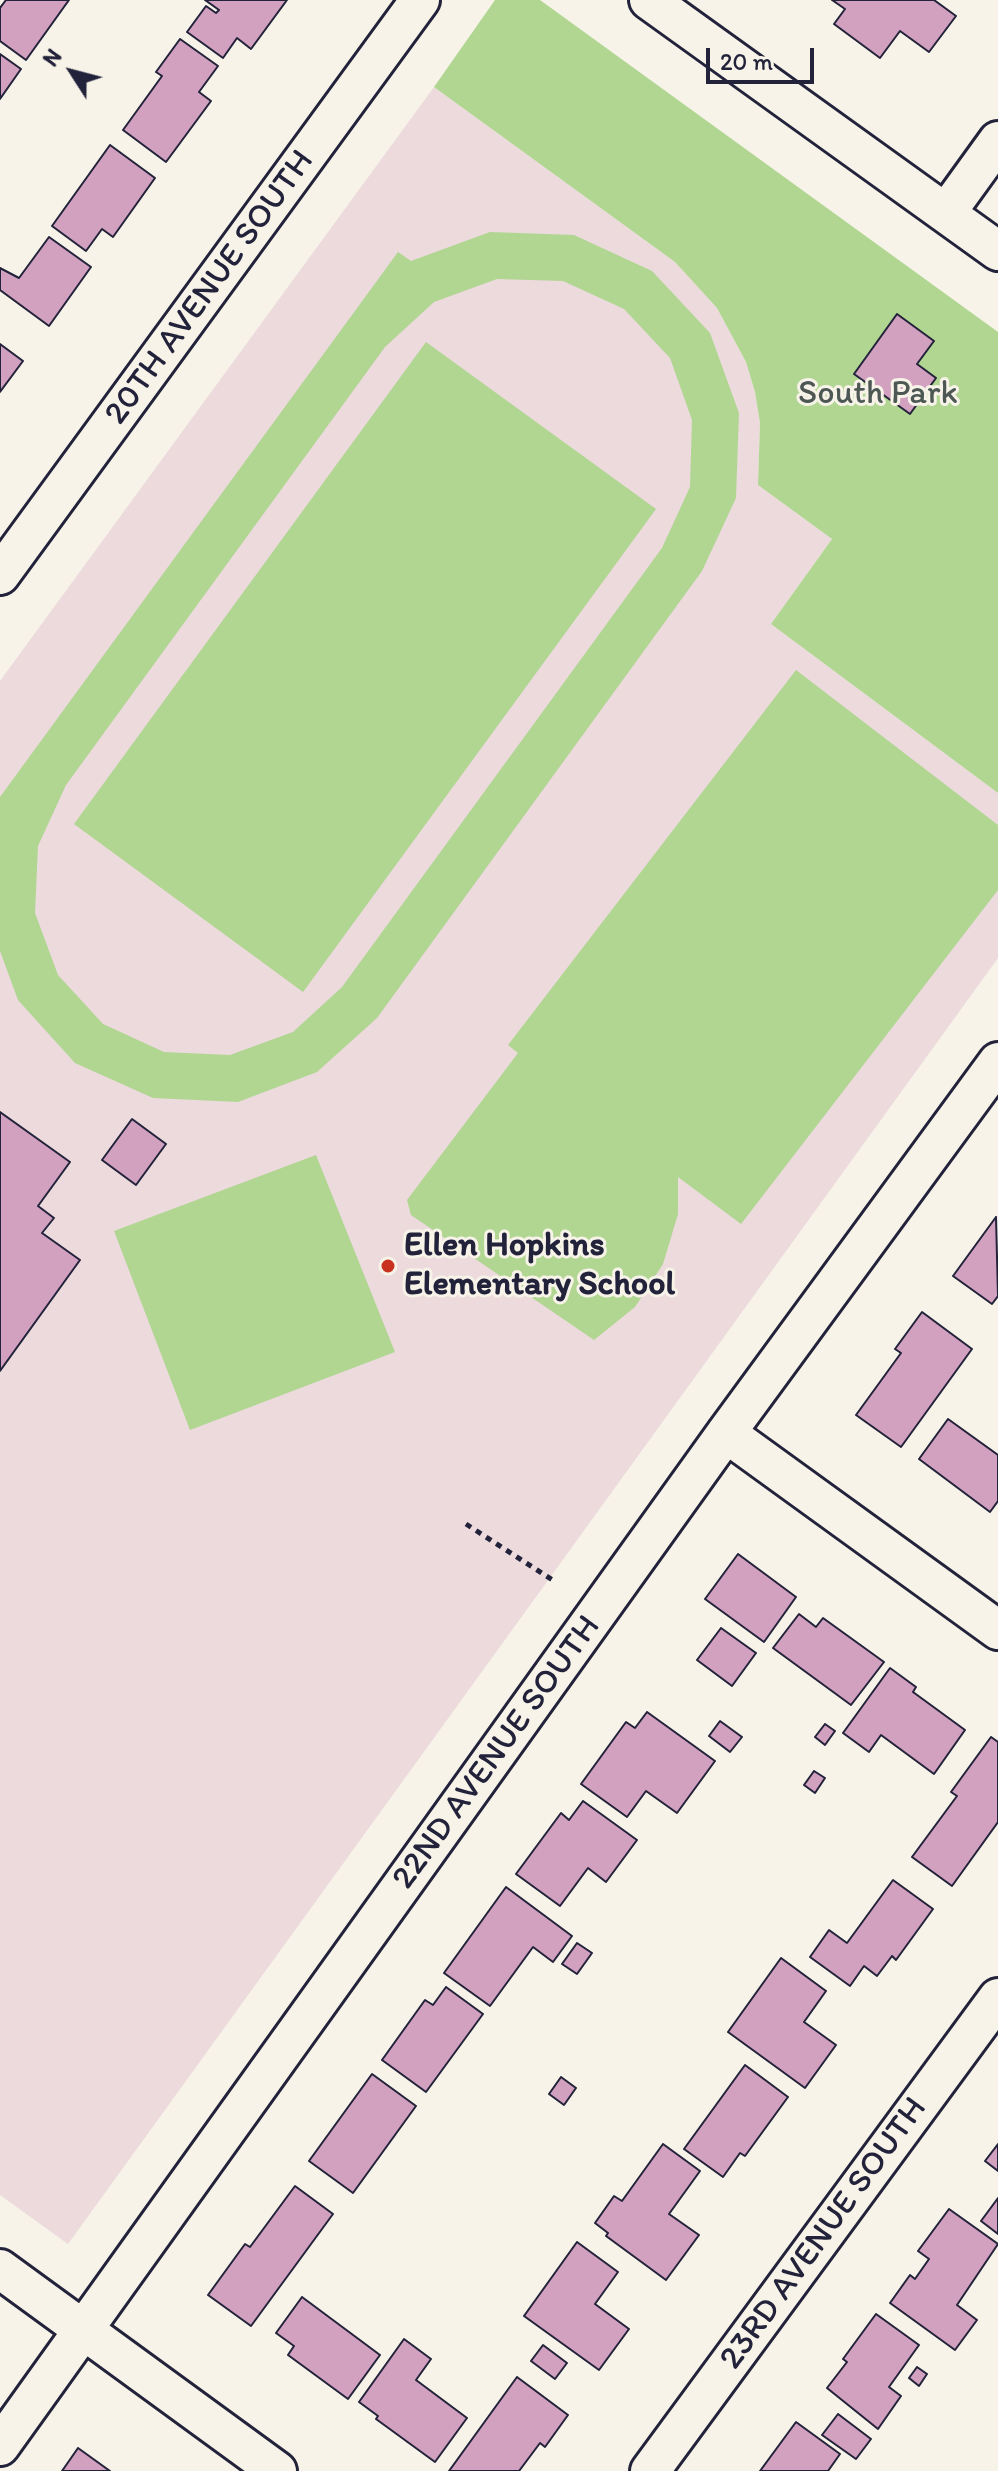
<!DOCTYPE html>
<html>
<head>
<meta charset="utf-8">
<style>
	body { margin:0 }
	#map { position:relative; width:998px; height:2471px; overflow:hidden; background:#f7f3e8; font-family:Itim,sans-serif }
	canvas { display:block }
	.north { position:absolute; left:32px; top:32px; width:80px; height:80px; -webkit-text-stroke:6px #f7f3e8; paint-order:stroke; rotate:306deg; font-size:22px; font-weight:700; line-height:32px; text-align:center; color:#22223b }
	.north::after { content:''; display:block; margin:auto; width:28px; height:36px; background:#22223b; clip-path:polygon(50% 0,100% 100%,50% 72%,0 100%) }
	.scale { position:absolute; left:706px; top:48px; width:108px; height:36px; box-sizing:border-box; border:4px solid #22223b; border-top:0; padding-left:10px; font-size:24px; line-height:28px; white-space:nowrap; color:#22223b; -webkit-text-stroke:6px #f7f3e8; paint-order:stroke }
</style>
</head>
<body>
<div id="map">
<canvas width="998" height="2471"></canvas>
<div class="north">N</div>
<div class="scale">20 m</div>
</div>
<script>
const ctx = document.querySelector('canvas').getContext('2d');
ctx.lineJoin = 'round';
function fill(path, color) {
  ctx.fillStyle = color;
  ctx.fill(path, 'evenodd');
}
function toPath(rows) {
  const path = new Path2D();
  for (const r of rows) {
    path.moveTo(r[0], r[1]);
    for (let i = 2; i < r.length; i += 2) path.lineTo(r[i], r[i + 1]);
  }
  return path;
}
function strokePath(path, color, width, dash) {
  ctx.strokeStyle = color;
  ctx.lineWidth = width;
  ctx.lineCap = dash ? 'butt' : 'round';
  ctx.setLineDash(dash || []);
  ctx.stroke(path);
}
function label(font, color, halo, rows, align = 'center') {
  ctx.font = font + ' Itim,sans-serif';
  ctx.lineWidth = 6;
  ctx.setLineDash([]);
  ctx.textBaseline = 'middle';
  ctx.strokeStyle = halo;
  ctx.fillStyle = color;
  for (const [text, x, y, turn = 0] of rows) {
    ctx.save();
    ctx.translate(x, y);
    ctx.rotate((+turn || 0) * Math.PI / 180);
    ctx.textAlign = isNaN(turn) ? turn : align;
    if (halo) ctx.strokeText(text, 0, 0);
    ctx.fillText(text, 0, 0);
    ctx.restore();
  }
}
fill(toPath([
	[434,87,675,262,717,308,746,362,755,392,760,423,758,485,832,539,771,624,998,793,998,958,68,2244,0,2195,0,681]
]), '#ecdadc');
fill(toPath([
	[495,0,540,0,998,332,998,793,771,624,832,539,758,485,760,423,755,392,746,362,717,308,675,262,434,87],
	[490,232,574,235,652,271,710,333,739,413,736,498,702,571,377,1018,317,1072,238,1102,153,1098,75,1063,18,1000,0,951,0,797,398,252,411,261],
	[497,279,563,281,624,309,670,358,692,420,690,487,662,548,342,987,293,1032,230,1055,164,1052,103,1024,58,975,35,913,38,846,66,785,385,347,434,302],
	[426,342,656,509,303,992,74,824],
	[796,670,998,825,998,890,741,1224,678,1177,678,1214,663,1264,635,1307,594,1340,411,1215,407,1200,518,1053,508,1045],
	[316,1155,395,1352,190,1430,114,1231]
]), '#b0d692');
const building = toPath([
	[6,0,69,0,26,60,0,41,0,8,6,0],
	[205,0,287,0,251,49,237,38,223,58,187,32,206,6,216,13,219,10,205,0],
	[832,0,934,0,956,16,929,52,900,31,880,58,834,24,845,9,832,0],
	[180,39,218,66,199,92,211,101,166,162,123,130,162,76,156,72,180,39],
	[0,54,21,69,0,99,0,54],
	[110,145,155,178,113,237,102,229,86,251,52,226,110,145],
	[49,237,91,267,49,326,0,290,0,268,19,278,49,237],
	[897,314,934,341,917,364,936,378,910,414,854,374,897,314],
	[0,344,23,361,0,392,0,344],
	[0,1112,70,1162,38,1206,54,1218,42,1233,80,1260,0,1371,0,1112],
	[132,1119,166,1144,136,1185,102,1160,132,1119],
	[996,1217,998,1296,992,1304,953,1276,996,1217],
	[922,1312,972,1349,901,1447,856,1415,901,1353,895,1349,922,1312],
	[948,1419,998,1455,998,1501,990,1512,919,1459,948,1419],
	[738,1554,796,1597,764,1642,705,1599,738,1554],
	[799,1614,816,1627,823,1618,884,1662,851,1705,773,1648,799,1614],
	[721,1628,756,1653,732,1686,697,1660,721,1628],
	[890,1668,916,1687,913,1692,965,1730,934,1774,881,1735,869,1752,843,1733,890,1668],
	[647,1712,715,1761,677,1813,646,1791,627,1817,581,1784,626,1722,635,1728,647,1712],
	[720,1721,742,1737,730,1752,709,1736,720,1721],
	[825,1724,835,1731,825,1745,815,1737,825,1724],
	[991,1737,998,1742,998,1822,952,1886,912,1857,957,1796,951,1792,991,1737],
	[814,1771,825,1778,815,1793,804,1785,814,1771],
	[583,1801,637,1840,606,1882,588,1868,560,1906,516,1874,561,1813,569,1820,583,1801],
	[893,1880,933,1909,896,1960,892,1956,877,1976,864,1966,850,1986,810,1957,829,1930,847,1943,893,1880],
	[506,1887,572,1936,553,1962,533,1947,490,2006,444,1973,506,1887],
	[577,1943,592,1953,577,1974,562,1964,577,1943],
	[781,1958,826,1991,804,2022,836,2045,805,2088,728,2032,781,1958],
	[446,1987,483,2014,426,2092,382,2060,425,2000,433,2005,446,1987],
	[745,2065,788,2097,745,2156,740,2153,723,2177,684,2149,745,2065],
	[372,2074,416,2106,353,2193,309,2161,372,2074],
	[561,2077,576,2088,564,2105,549,2094,561,2077],
	[663,2144,700,2171,669,2214,699,2235,666,2280,606,2236,608,2233,595,2223,614,2196,622,2201,663,2144],
	[998,2144,998,2171,985,2161,998,2144],
	[295,2186,333,2214,251,2326,208,2295,245,2244,250,2247,295,2186],
	[998,2198,998,2234,981,2221,998,2198],
	[949,2209,998,2244,957,2305,977,2320,955,2350,890,2303,910,2275,915,2279,929,2259,918,2251,949,2209],
	[577,2242,618,2272,595,2304,629,2329,599,2370,524,2316,577,2242],
	[302,2297,380,2355,348,2399,288,2355,294,2346,276,2333,302,2297],
	[876,2314,919,2345,889,2387,901,2396,878,2429,827,2388,847,2362,843,2359,876,2314],
	[404,2339,431,2359,416,2380,467,2418,435,2462,376,2419,378,2416,359,2402,404,2339],
	[543,2345,567,2363,555,2379,531,2361,543,2345],
	[917,2367,927,2374,919,2386,909,2378,917,2367],
	[517,2377,568,2415,545,2447,540,2443,519,2471,449,2471,517,2377],
	[838,2414,871,2439,856,2459,822,2435,838,2414],
	[796,2422,840,2454,828,2471,760,2471,796,2422],
	[78,2448,110,2471,62,2471,78,2448]
]);
fill(building, '#d2a1bf');
strokePath(building, '#22223b', 2);
const street = toPath([
	[649,0,998,251],
	[946,213,998,141],
	[0,575,420,0],
	[726,1433,998,1630],
	[0,2269,277,2471],
	[0,2446,726,1433,998,1062],
	[650,2471,998,1998]
]);
strokePath(street, '#22223b', 44);
strokePath(toPath([
	[466,1524,554,1581]
]), '#22223b', 5, [6, 6]);
strokePath(street, '#f7f3e8', 38);
for (const [x, y, r, color] of [
	[388,1266,8,"#c8321e"]
]) {
  const dot = new Path2D();
  dot.arc(x, y, r, 0, 2 * Math.PI);
  ctx.fillStyle = color;
  ctx.fill(dot);
  strokePath(dot, '#f7f3e8', 3);
}
label('34px', '#22223b', '#f7f3e8', [
	["20TH AVENUE SOUTH",210,288,-54],
	["22ND AVENUE SOUTH",497,1753,-54],
	["23RD AVENUE SOUTH",824,2234,-54]
]);
label('34px', '#4d5855', '#f7f3e8', [
	["South Park",878,394]
]);
label('bold 34px', '#22223b', '#f7f3e8', [
	["Ellen Hopkins",404,1246],
	["Elementary School",404,1285]
], 'left');
</script>
</body>
</html>
